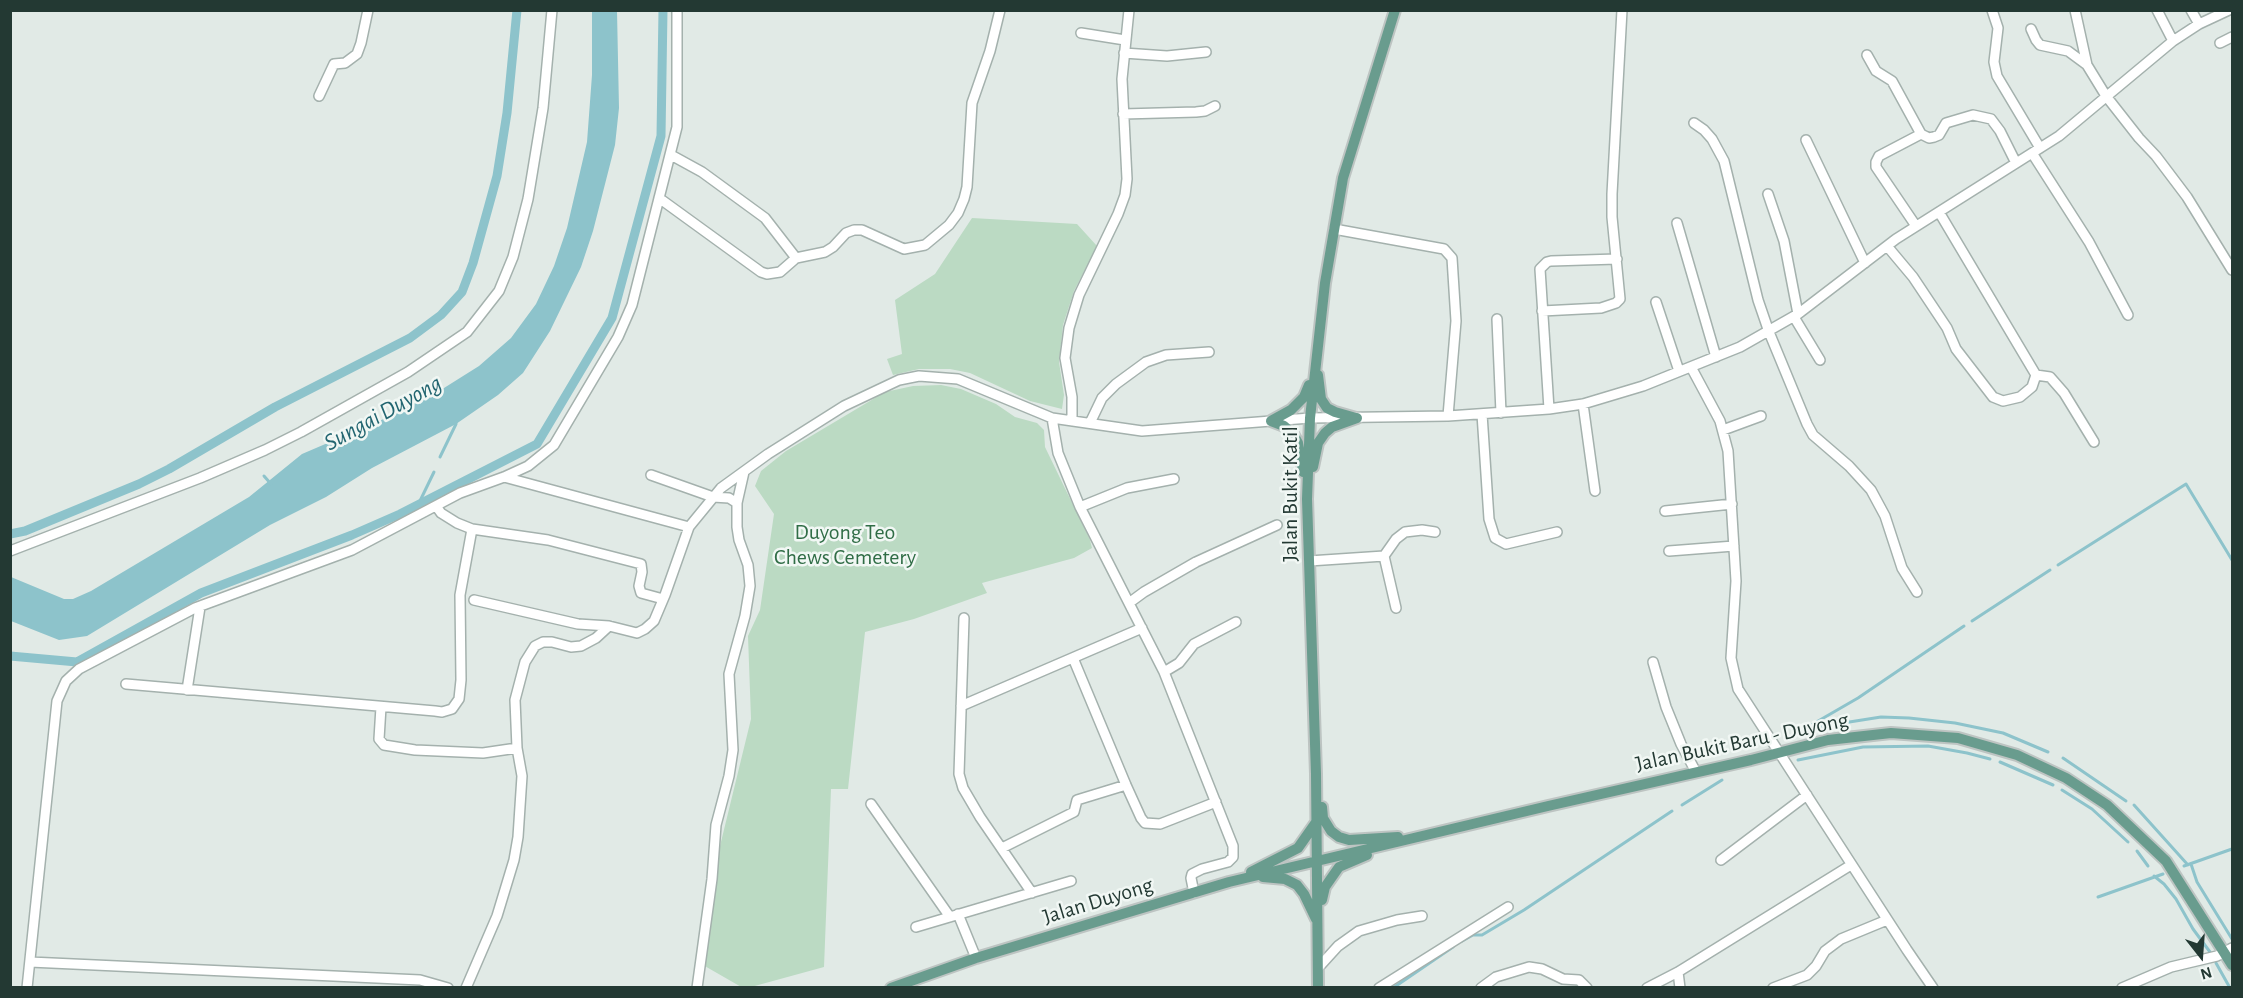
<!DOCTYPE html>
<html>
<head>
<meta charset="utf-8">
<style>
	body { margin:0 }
	#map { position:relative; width:2243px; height:998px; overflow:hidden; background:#e1eae6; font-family:"Alegreya Sans",sans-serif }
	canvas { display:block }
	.frame { position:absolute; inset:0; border:12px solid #233933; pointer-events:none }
	.north { position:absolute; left:2171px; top:926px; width:60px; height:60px; -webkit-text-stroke:4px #f1f7f4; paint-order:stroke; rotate:163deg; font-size:16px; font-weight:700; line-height:24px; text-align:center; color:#233933 }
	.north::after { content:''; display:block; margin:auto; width:21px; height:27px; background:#233933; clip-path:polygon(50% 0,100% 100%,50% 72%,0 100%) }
</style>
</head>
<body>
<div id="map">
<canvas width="2243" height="998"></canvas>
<div class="frame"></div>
<div class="north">N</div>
</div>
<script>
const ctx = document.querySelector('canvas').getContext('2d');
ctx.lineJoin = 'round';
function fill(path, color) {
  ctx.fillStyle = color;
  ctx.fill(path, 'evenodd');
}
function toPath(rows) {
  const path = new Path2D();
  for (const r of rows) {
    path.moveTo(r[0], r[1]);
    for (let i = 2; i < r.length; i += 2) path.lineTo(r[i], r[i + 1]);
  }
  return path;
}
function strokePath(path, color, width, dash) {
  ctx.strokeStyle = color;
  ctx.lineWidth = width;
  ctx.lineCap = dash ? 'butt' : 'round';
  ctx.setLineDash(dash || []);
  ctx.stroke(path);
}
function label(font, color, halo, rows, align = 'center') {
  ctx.font = font + ' "Alegreya Sans",sans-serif';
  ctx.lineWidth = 5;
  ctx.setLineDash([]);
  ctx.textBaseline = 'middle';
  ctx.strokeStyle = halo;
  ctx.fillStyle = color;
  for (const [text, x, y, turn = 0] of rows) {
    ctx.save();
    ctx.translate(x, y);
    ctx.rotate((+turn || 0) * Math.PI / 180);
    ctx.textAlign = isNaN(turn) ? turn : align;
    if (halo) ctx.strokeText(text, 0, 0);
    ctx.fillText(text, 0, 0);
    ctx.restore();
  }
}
fill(toPath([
	[972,218,1077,224,1097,246,1074,291,1063,325,1059,362,1064,395,1062,409,1030,401,970,373,950,369,919,369,893,375,887,359,902,354,895,300,935,274],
	[941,385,961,389,996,404,1015,417,1037,423,1044,430,1045,447,1090,540,1092,548,1074,558,982,583,987,593,914,619,865,632,848,789,831,789,824,967,751,987,743,988,703,965,720,846,751,719,748,636,760,610,774,514,755,486,761,471,786,451,885,392,913,386]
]), '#bbdac3');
fill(toPath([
	[592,11,617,11,619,108,615,145,593,231,581,267,550,331,523,373,498,395,456,424,372,468,326,497,270,525,87,636,59,640,11,621,11,577,64,599,73,599,91,591,249,497,302,454,386,418,444,388,479,366,511,338,536,304,554,266,567,228,587,142,592,75]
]), '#8dc3cb');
strokePath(toPath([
	[440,457,456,424,456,421],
	[264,476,271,484],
	[418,505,434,472],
	[2058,565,2186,484,2232,560],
	[1972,621,2050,570],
	[1805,729,1881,717,1909,718,1955,723,2003,733,2048,752],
	[1787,739,1858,698,1964,626],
	[2063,758,2126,801],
	[1798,760,1863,747,1928,746,1967,753,1990,759],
	[2000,762,2053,785],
	[2062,790,2092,809,2128,842],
	[1682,805,1722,780],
	[2134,805,2188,865],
	[2137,851,2148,866],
	[2191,864,2197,882,2232,939],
	[2184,866,2232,849],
	[2154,876,2164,884,2176,899,2193,929,2210,952],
	[2098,897,2163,874],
	[1462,941,1473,935,1482,935,1524,910,1672,811],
	[2216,963,2230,988],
	[1393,988,1453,947]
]), '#8dc3cb', 3);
strokePath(toPath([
	[10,534,25,531,139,484,169,469,275,407,410,338,441,315,462,292,473,263,497,176,507,113,517,10],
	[10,656,77,662,201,593,352,535,400,514,537,444,612,318,661,136,663,10]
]), '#8dc3cb', 9);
const minor = toPath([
	[1992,10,1998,28,1994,62,1997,76,2040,148],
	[2075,10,2087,65],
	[2157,10,2173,41],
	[2191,10,2199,24],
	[2031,29,2036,40,2040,45,2068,51,2087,65,2106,96,2139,138,2156,156,2187,197,2232,270],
	[1081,33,1125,40],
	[2220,43,2232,37],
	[1124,53,1167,56,1206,52],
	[1867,55,1876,71,1892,81,1921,134,1929,138,1934,137,1939,135,1946,123,1973,115,1991,119,2000,131,2016,163],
	[319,96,334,64,345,63,357,54,361,43,368,10],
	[1123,114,1196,112,1205,111,1215,106],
	[1694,123,1704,130,1712,139,1724,161,1758,300,1769,332,1807,424,1813,435,1849,466,1871,490,1885,516,1902,568,1917,592],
	[1806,140,1865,263],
	[2032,153,2089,242,2128,315],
	[671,155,702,172,765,218,796,258],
	[1768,194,1784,241,1798,314],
	[659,198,761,272,767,274,780,272,796,258,825,252,833,247,846,233,854,230,862,230,904,249,925,245,949,225,958,213,964,199,967,187,972,103,990,51,1000,10],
	[1939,212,2036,375,2050,377,2064,393,2094,442],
	[1677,223,1716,357],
	[1916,226,1876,167,1876,162,1879,156,1921,134],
	[1334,229,1444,249,1452,258,1456,321,1448,416],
	[1887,246,1913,277,1947,328,1956,349,1993,397,2003,401,2020,397,2032,387,2036,375],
	[1656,302,1679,371],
	[1542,311,1601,308,1616,303,1620,299,1612,217,1612,194,1622,10],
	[1794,317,1820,360],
	[1497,319,1501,413],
	[1691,367,1720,421,1728,451,1736,581,1731,658,1738,689,1907,950,1933,988],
	[1583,404,1595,491],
	[1549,409,1540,269,1547,262,1551,261,1617,259],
	[1482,414,1489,519,1495,538,1506,544,1557,532],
	[1052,418,1058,453,1080,507,1164,672,1233,846,1233,857,1228,862,1202,869,1192,874,1191,878,1194,893],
	[1072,421,1072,397,1065,358,1069,328,1079,295,1118,214,1125,195,1127,179,1122,79,1129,10],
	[1090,423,1102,398,1116,384,1146,362,1166,355,1209,352],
	[1723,430,1761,416],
	[651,475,713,497,729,498,737,503],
	[504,477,689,527],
	[1080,507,1127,488,1174,479],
	[1665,511,1732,504],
	[472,529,548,540,641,564,642,572,639,586,641,593,663,599],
	[10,551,200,478,265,450,301,432,408,372,467,332,499,291,513,257,528,199,543,108,552,10],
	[1669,551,1734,546],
	[1384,556,1396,539,1405,532,1422,530,1435,532],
	[1309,561,1384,556,1396,608],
	[474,600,578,624,609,626,637,633,645,629,654,621,665,595,689,527,721,488,768,454,844,406,899,380,919,376,958,379,1052,418,1142,431,1310,418,1448,416,1549,409,1583,404,1643,386,1740,347,1798,314,1896,239,2059,136,2173,41,2199,24,2229,10],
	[1129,603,1144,592,1196,562,1277,525],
	[964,618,959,774,963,788,980,817,1032,893],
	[1073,658,1126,785,1141,818,1145,823,1160,824,1216,802],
	[1653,662,1666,707,1681,744,1696,772],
	[1164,672,1179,663,1194,644,1236,622],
	[126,684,435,711,442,712,452,709,459,699,461,680,460,595,472,529,457,523,441,513,436,506],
	[187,690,200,607],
	[961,706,1142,628],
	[381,707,379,739,384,745,415,750,483,753,517,748],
	[871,804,950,917],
	[1002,848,1074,812,1077,800,1126,785],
	[1721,860,1807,795],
	[958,914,976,958],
	[916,927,1071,881],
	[30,962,420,980,448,988],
	[1318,968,1338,946,1359,931,1397,920,1422,916],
	[1678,972,1680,988],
	[27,988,57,701,66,681,79,669,195,608,352,550,460,493,504,477,528,466,554,445,618,337,632,305,677,127,677,10],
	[466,988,497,916,514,860,518,837,522,776,517,748,515,700,525,662,535,646,543,642,552,642,571,647,581,646,596,638,609,626],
	[697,988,712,879,716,825,729,776,733,750,729,674,745,616,750,586,748,565,739,540,737,527,737,503,744,472],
	[1379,988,1508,907],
	[1481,988,1496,977,1529,967,1542,969,1563,979,1579,980,1587,988],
	[1647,988,1678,972,1851,865],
	[1773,988,1807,975,1816,966,1825,951,1841,939,1887,920],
	[2122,988,2171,967,2217,956,2232,948]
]);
const major = toPath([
	[1318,375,1321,399,1327,408,1335,412,1356,418],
	[1271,421,1284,426,1293,434,1298,443,1303,472],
	[1271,421,1291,410,1304,397,1309,385],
	[1313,467,1318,443,1325,433,1332,427,1357,418],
	[1322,807,1323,818,1331,831,1339,837,1349,840,1398,837],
	[1251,872,1298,848,1317,821],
	[1263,877,1285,879,1297,885,1304,894,1316,919],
	[1322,900,1325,887,1339,867,1367,855],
	[891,988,976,958,1229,882,1548,806,1751,760,1828,740,1891,733,1958,738,2017,755,2066,778,2107,805,2166,861,2232,965],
	[1318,988,1316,774,1307,499,1310,418,1325,283,1343,178,1395,10]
]);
strokePath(minor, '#a4b1ad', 12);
strokePath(major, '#bdc4c2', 14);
strokePath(minor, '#fff', 9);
strokePath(major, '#699c8e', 10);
label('22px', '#233933', '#f1f7f4', [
	["Jalan Bukit Katil",1290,494,-90],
	["Jalan Bukit Baru - Duyong",1742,742,-12],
	["Jalan Duyong",1098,901,-17]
]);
label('22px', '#306d46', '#f1f7f4', [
	["Duyong Teo",845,532],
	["Chews Cemetery",845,557]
]);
label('italic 24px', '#226570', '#f1f7f4', [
	["Sungai Duyong",383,413,-29]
]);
</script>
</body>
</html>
